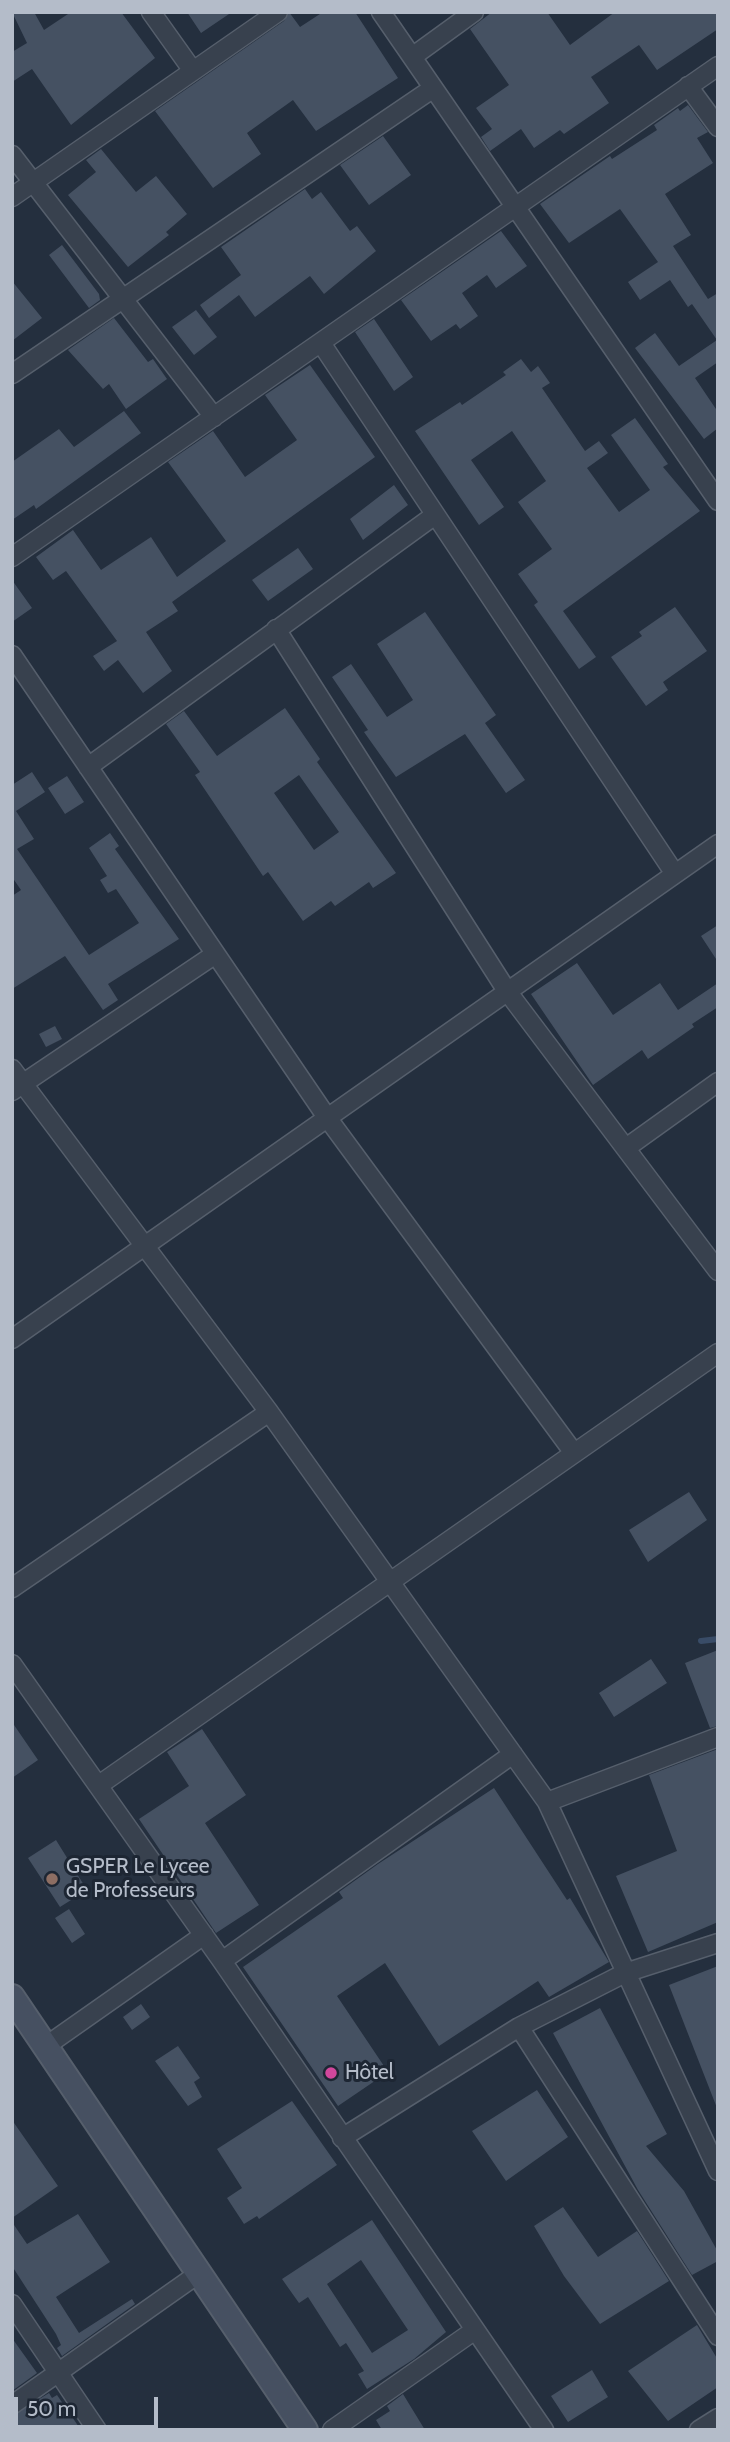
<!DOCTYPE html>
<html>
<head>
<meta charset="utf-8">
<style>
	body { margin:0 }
	#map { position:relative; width:730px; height:2442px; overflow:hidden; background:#242f3e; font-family:Cabin,sans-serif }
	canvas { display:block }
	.frame { position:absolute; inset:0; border:14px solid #b4bcc9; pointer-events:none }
	.scale { position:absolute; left:14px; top:2397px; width:144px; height:32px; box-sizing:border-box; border:4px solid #b4bcc9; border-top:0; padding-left:9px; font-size:21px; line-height:24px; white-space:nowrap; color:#b4bcc9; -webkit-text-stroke:5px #1d2633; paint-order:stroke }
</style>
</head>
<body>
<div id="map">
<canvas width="730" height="2442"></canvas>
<div class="frame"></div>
<div class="scale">50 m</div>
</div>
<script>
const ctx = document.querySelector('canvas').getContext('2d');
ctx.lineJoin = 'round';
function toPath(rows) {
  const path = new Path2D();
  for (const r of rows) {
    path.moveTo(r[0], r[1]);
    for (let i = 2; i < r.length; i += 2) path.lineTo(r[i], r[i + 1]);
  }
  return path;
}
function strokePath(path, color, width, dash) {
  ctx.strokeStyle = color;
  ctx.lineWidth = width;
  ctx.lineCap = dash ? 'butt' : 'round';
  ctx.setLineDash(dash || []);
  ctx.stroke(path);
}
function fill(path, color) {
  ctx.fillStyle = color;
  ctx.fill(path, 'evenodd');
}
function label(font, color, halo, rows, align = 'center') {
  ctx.font = font + ' Cabin,sans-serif';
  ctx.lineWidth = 6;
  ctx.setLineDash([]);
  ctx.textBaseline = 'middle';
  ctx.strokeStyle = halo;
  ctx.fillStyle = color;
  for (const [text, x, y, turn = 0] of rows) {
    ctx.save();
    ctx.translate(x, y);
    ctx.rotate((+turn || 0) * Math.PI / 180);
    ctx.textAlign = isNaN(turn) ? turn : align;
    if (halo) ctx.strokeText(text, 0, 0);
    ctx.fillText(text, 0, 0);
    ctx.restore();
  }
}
strokePath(toPath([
	[701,1641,718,1639]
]), '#394c67', 6);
fill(toPath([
	[12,12,34,12,44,30,71,12,121,12,155,58,71,125,32,69,12,82,12,52,27,43],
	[187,12,232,12,201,33],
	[289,12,300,27,323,12,355,12,398,78,316,131,293,100,247,133,261,154,213,188,155,111,284,21],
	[492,12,547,12,570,45,615,12,718,12,718,29,657,70,639,45,591,77,609,103,564,134,560,130,534,148,521,129,490,151,481,137,492,129,476,108,509,85,470,29],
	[688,105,708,132,697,138,713,163,665,194,691,235,673,246,708,299,718,293,718,362,695,378,718,412,718,428,704,439,635,348,655,333,679,366,717,340,692,304,688,307,670,280,640,300,628,282,658,262,620,209,569,243,540,204,610,156,612,159,657,130,654,125,678,108,680,111],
	[383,136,411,175,369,205,340,165],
	[101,149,136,192,156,176,187,214,166,232,169,235,128,267,68,195,96,172,86,160],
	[305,189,312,199,321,192,350,231,357,226,376,251,324,294,310,276,255,317,239,295,209,318,200,305,241,275,221,247],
	[501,231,527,266,496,288,487,275,462,293,478,316,460,329,456,324,431,341,401,300],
	[62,245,99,294,100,300,89,308,49,255],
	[12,281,42,318,12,341],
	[196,310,217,337,194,355,172,327],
	[114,318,148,362,153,359,167,379,126,409,109,384,103,389,68,350],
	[374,319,413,377,394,391,355,332],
	[521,359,531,372,538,366,550,383,542,388,585,451,599,441,608,453,587,468,619,512,650,490,611,435,635,418,668,464,663,467,700,511,563,611,596,657,579,669,534,605,538,602,518,574,552,549,518,502,546,481,512,431,471,460,504,507,479,525,415,431,460,402,462,405,506,375,503,372],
	[310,365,375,457,172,602,178,611,146,632,172,671,143,693,118,660,104,671,93,656,117,641,66,571,53,580,36,557,73,530,101,570,151,537,177,577,226,541,168,462,213,431,245,477,297,440,265,395],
	[124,411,141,433,36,509,34,505,12,520,12,462,59,429,74,447],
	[394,485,408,505,363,540,350,519],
	[298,548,313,569,268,601,252,580],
	[12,580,32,608,12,622],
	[675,607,707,651,663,682,668,690,646,706,611,657,642,636,639,632],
	[425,612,496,715,485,723,525,780,506,793,465,734,396,777,364,732,368,730,332,677,351,664,387,717,413,700,377,644],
	[285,708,320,759,317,762,396,873,373,888,369,882,335,906,331,901,303,921,268,872,263,876,195,775,200,772,166,724,184,711,217,756],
	[299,775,339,832,314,850,274,793],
	[32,772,45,792,16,811,34,839,17,849,89,955,139,923,116,889,108,893,100,880,107,876,89,848,110,833,119,846,115,849,179,939,108,984,118,1000,103,1010,65,956,12,989,12,896,21,890,12,877,12,785],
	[67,776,84,802,65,814,48,788],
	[718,925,718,962,701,936],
	[577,963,613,1015,660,983,678,1010,718,983,718,1007,692,1024,694,1027,648,1059,642,1050,593,1085,531,994],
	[55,1026,62,1039,46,1047,39,1034],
	[689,1492,707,1520,648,1562,629,1530],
	[718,1650,718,1726,710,1728,685,1663],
	[651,1659,667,1683,614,1717,599,1693],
	[12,1722,38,1760,12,1778],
	[202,1729,246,1795,205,1823,259,1905,216,1933,139,1819,189,1786,167,1752],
	[718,1749,718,1922,648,1952,616,1876,677,1851,649,1775],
	[494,1788,567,1900,570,1898,609,1962,549,1997,538,1981,439,2046,385,1963,337,1996,388,2072,338,2106,243,1967,343,1898,339,1892,378,1864],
	[56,1840,87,1890,60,1907,28,1858],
	[69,1909,85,1934,72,1943,55,1918],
	[718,1966,718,2108,717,2108,669,1985],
	[141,2004,150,2017,132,2030,123,2017],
	[600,2008,667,2134,646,2146,684,2191,718,2252,718,2261,692,2275,638,2190,553,2033],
	[178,2046,200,2078,194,2082,202,2097,188,2106,155,2061],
	[537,2090,568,2137,506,2181,472,2131],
	[292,2101,337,2165,259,2219,257,2216,244,2224,227,2198,242,2188,217,2149],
	[12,2120,58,2186,12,2218],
	[563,2207,598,2257,637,2231,669,2281,600,2324,564,2276,534,2226],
	[78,2214,110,2262,56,2297,79,2333,132,2299,135,2304,62,2356,57,2348,61,2345,56,2334,12,2266,12,2222,27,2244],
	[372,2220,446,2332,414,2359,367,2389,358,2374,364,2371,346,2343,340,2347,308,2297,299,2303,282,2279],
	[361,2260,408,2330,372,2353,327,2284],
	[697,2325,718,2360,718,2387,668,2421,628,2371],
	[12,2338,37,2373,12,2391],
	[592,2370,608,2397,568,2422,551,2396],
	[49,2393,52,2398,57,2395,81,2430,12,2430,12,2416],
	[403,2394,425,2430,382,2430,376,2420,390,2411,387,2406]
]), '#455162');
const street = toPath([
	[151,12,193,71],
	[381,12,718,501],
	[412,57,474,12],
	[688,86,718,127],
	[12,155,214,417],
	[12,197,278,12],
	[321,343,675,874],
	[12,374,432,89],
	[12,557,718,66],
	[276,629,507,991,718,1271],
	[12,655,326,1116,574,1453],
	[88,767,435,515],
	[12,1069,269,1412,547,1802,718,2171],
	[12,1091,214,955],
	[626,1148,718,1082],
	[12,1339,718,844],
	[12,1588,269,1412],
	[12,1664,222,1961,544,2430],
	[99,1785,718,1353],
	[547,1802,718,1737],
	[222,1961,513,1754],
	[519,2027,718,2336],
	[46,2046,204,1935],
	[342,2138,519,2027,625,1973,718,1943],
	[12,2304,97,2430],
	[12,2405,198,2274],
	[332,2430,475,2330],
	[699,2430,718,2418]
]);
const secondary = toPath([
	[12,1997,305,2430]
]);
strokePath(street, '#565f6c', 21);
strokePath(secondary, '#565f6c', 28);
strokePath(street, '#38414e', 18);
strokePath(secondary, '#465061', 24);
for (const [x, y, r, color] of [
	[52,1879,7,"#8d6e63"],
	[331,2073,7,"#d1479c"]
]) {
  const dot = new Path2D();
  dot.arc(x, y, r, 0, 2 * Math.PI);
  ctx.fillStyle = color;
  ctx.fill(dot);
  strokePath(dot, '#1d2633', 2.5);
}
label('21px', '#b4bcc9', '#1d2633', [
	["GSPER Le Lycee",66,1867],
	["de Professeurs",66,1891],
	["Hôtel",345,2073]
], 'left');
</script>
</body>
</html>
